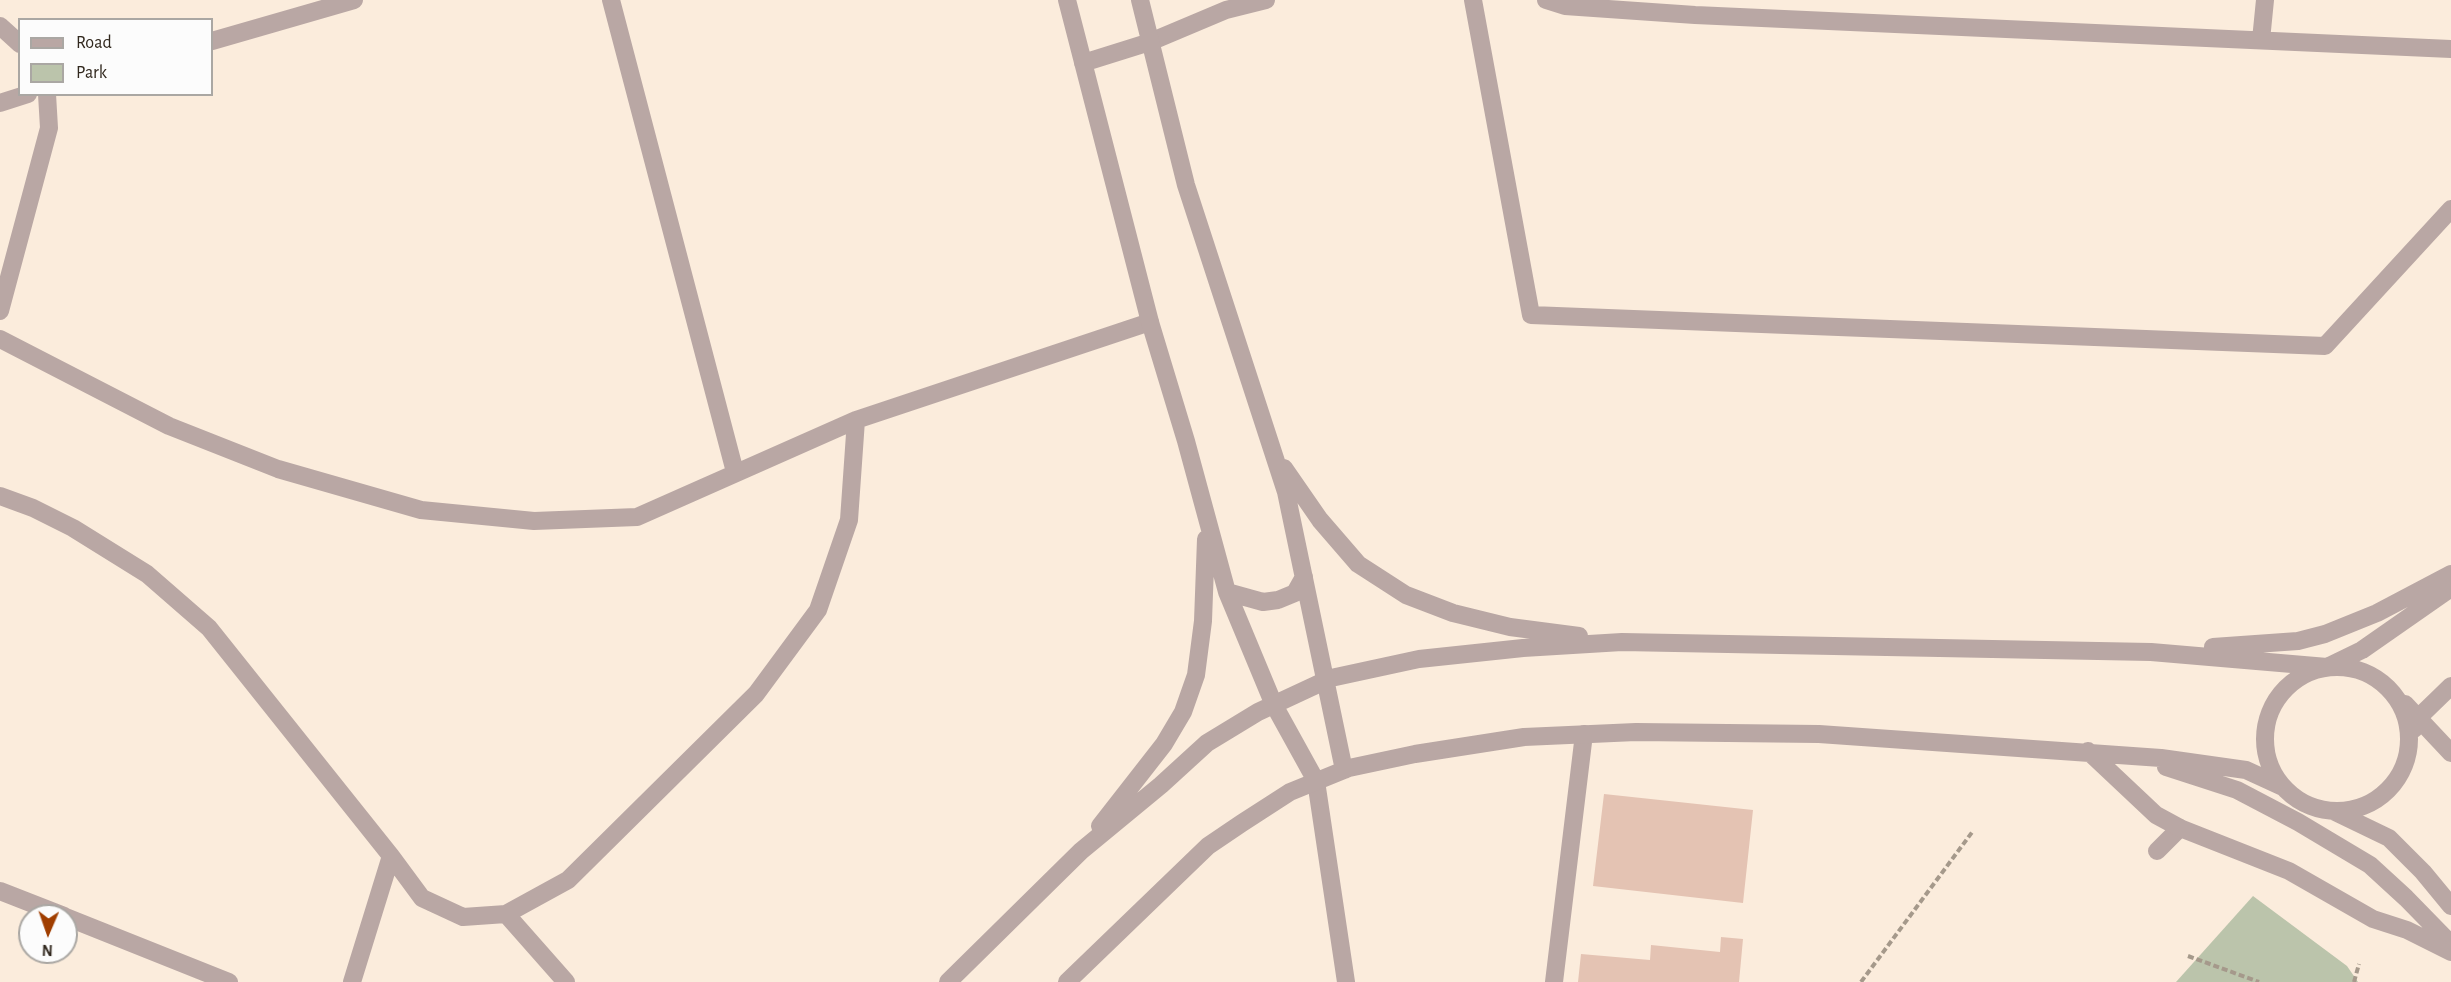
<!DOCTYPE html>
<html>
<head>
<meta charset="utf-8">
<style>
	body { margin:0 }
	#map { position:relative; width:2451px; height:982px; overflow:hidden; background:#fbecdc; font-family:"Alegreya Sans",sans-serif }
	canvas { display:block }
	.legend { position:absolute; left:18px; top:18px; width:195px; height:78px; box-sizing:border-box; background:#fcfcfc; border:2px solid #aaa7a3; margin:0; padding:8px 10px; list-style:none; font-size:18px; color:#30271d }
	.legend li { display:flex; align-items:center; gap:12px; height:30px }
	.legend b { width:30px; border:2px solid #aaa7a3 }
	.north { position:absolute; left:18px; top:904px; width:60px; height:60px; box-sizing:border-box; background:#fcfcfc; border:2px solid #aaa7a3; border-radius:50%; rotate:182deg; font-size:16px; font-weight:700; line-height:24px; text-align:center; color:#30271d }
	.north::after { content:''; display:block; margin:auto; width:21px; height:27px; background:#a03e00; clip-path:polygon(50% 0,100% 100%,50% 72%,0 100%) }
</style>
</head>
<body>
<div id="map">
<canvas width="2451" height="982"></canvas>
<ul class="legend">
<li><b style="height:8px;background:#b9a7a4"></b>Road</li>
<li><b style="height:16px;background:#bbc4ab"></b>Park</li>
</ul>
<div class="north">N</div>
</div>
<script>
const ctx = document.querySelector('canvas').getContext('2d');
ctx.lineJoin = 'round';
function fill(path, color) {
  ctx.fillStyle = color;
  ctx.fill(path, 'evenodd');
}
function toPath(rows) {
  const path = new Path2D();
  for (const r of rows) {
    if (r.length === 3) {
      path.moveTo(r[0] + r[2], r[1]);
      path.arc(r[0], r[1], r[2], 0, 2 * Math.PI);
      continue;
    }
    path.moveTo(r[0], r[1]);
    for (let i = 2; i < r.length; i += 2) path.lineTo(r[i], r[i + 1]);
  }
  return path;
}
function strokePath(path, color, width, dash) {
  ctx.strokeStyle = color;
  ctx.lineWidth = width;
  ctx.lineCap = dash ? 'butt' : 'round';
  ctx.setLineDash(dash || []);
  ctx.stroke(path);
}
fill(toPath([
	[2253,896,2347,966,2358,982,2176,982]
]), '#bbc4ab');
fill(toPath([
	[1604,794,1753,810,1743,903,1593,886],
	[1721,937,1743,939,1739,982,1578,982,1581,954,1650,960,1651,945,1720,952]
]), '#e4c3b3');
strokePath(toPath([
	[2188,956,2259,982],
	[1861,982,1973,831],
	[2354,982,2359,964]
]), '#a5998b', 4, [6, 3]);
strokePath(toPath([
	[1316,781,1346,982],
	[2157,851,2180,828],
	[1554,982,1584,734]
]), '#b9a7a4', 18);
strokePath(toPath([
	[611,0,735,472],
	[1473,0,1531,315,2325,346,2451,209],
	[1546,0,1565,6,1695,15,2451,49],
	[2261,40,2265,0],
	[212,41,354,0],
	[1150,42,1226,10,1266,0],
	[0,339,169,426,278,469,421,510,534,521,637,517,856,420,1150,322],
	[0,496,33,508,73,528,147,574,209,628,391,856,422,898,463,917,506,914,568,880,756,694,818,610,849,520,856,420],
	[0,891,64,916],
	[506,914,566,982],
	[66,917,229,982],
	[352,982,391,856]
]), '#b9a7a4', 18);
strokePath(toPath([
	[1067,0,1150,322,1186,441,1227,592,1274,705,1316,781],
	[1140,0,1186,185,1286,492,1344,770],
	[0,26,20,44],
	[1083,63,1150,42],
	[0,103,28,94],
	[0,311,49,128,47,94],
	[1284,468,1320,520,1358,564,1406,595,1453,613,1510,627,1579,636],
	[1227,592,1263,602,1278,600,1295,593,1304,577],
	[2213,647,2298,641,2325,634,2377,613,2451,574],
	[2337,739,72],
	[2405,704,2451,753],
	[2414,729,2418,718,2451,686],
	[2088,751,2156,815,2180,828,2289,871,2373,919,2407,930,2451,952],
	[2166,767,2237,790,2298,822,2370,865,2406,898,2451,944],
	[2333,811,2389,838,2423,872,2451,906],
	[1100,826,1164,744,1183,712,1196,675,1203,621,1206,539],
	[948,982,1081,851,1161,785,1207,743,1258,712,1331,678,1419,659,1523,648,1622,642,2151,652,2327,667,2362,650,2451,588],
	[1067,982,1208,846,1242,823,1290,792,1349,768,1415,754,1524,737,1636,732,1819,734,2161,758,2246,770,2283,787]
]), '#b9a7a4', 18);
</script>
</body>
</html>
